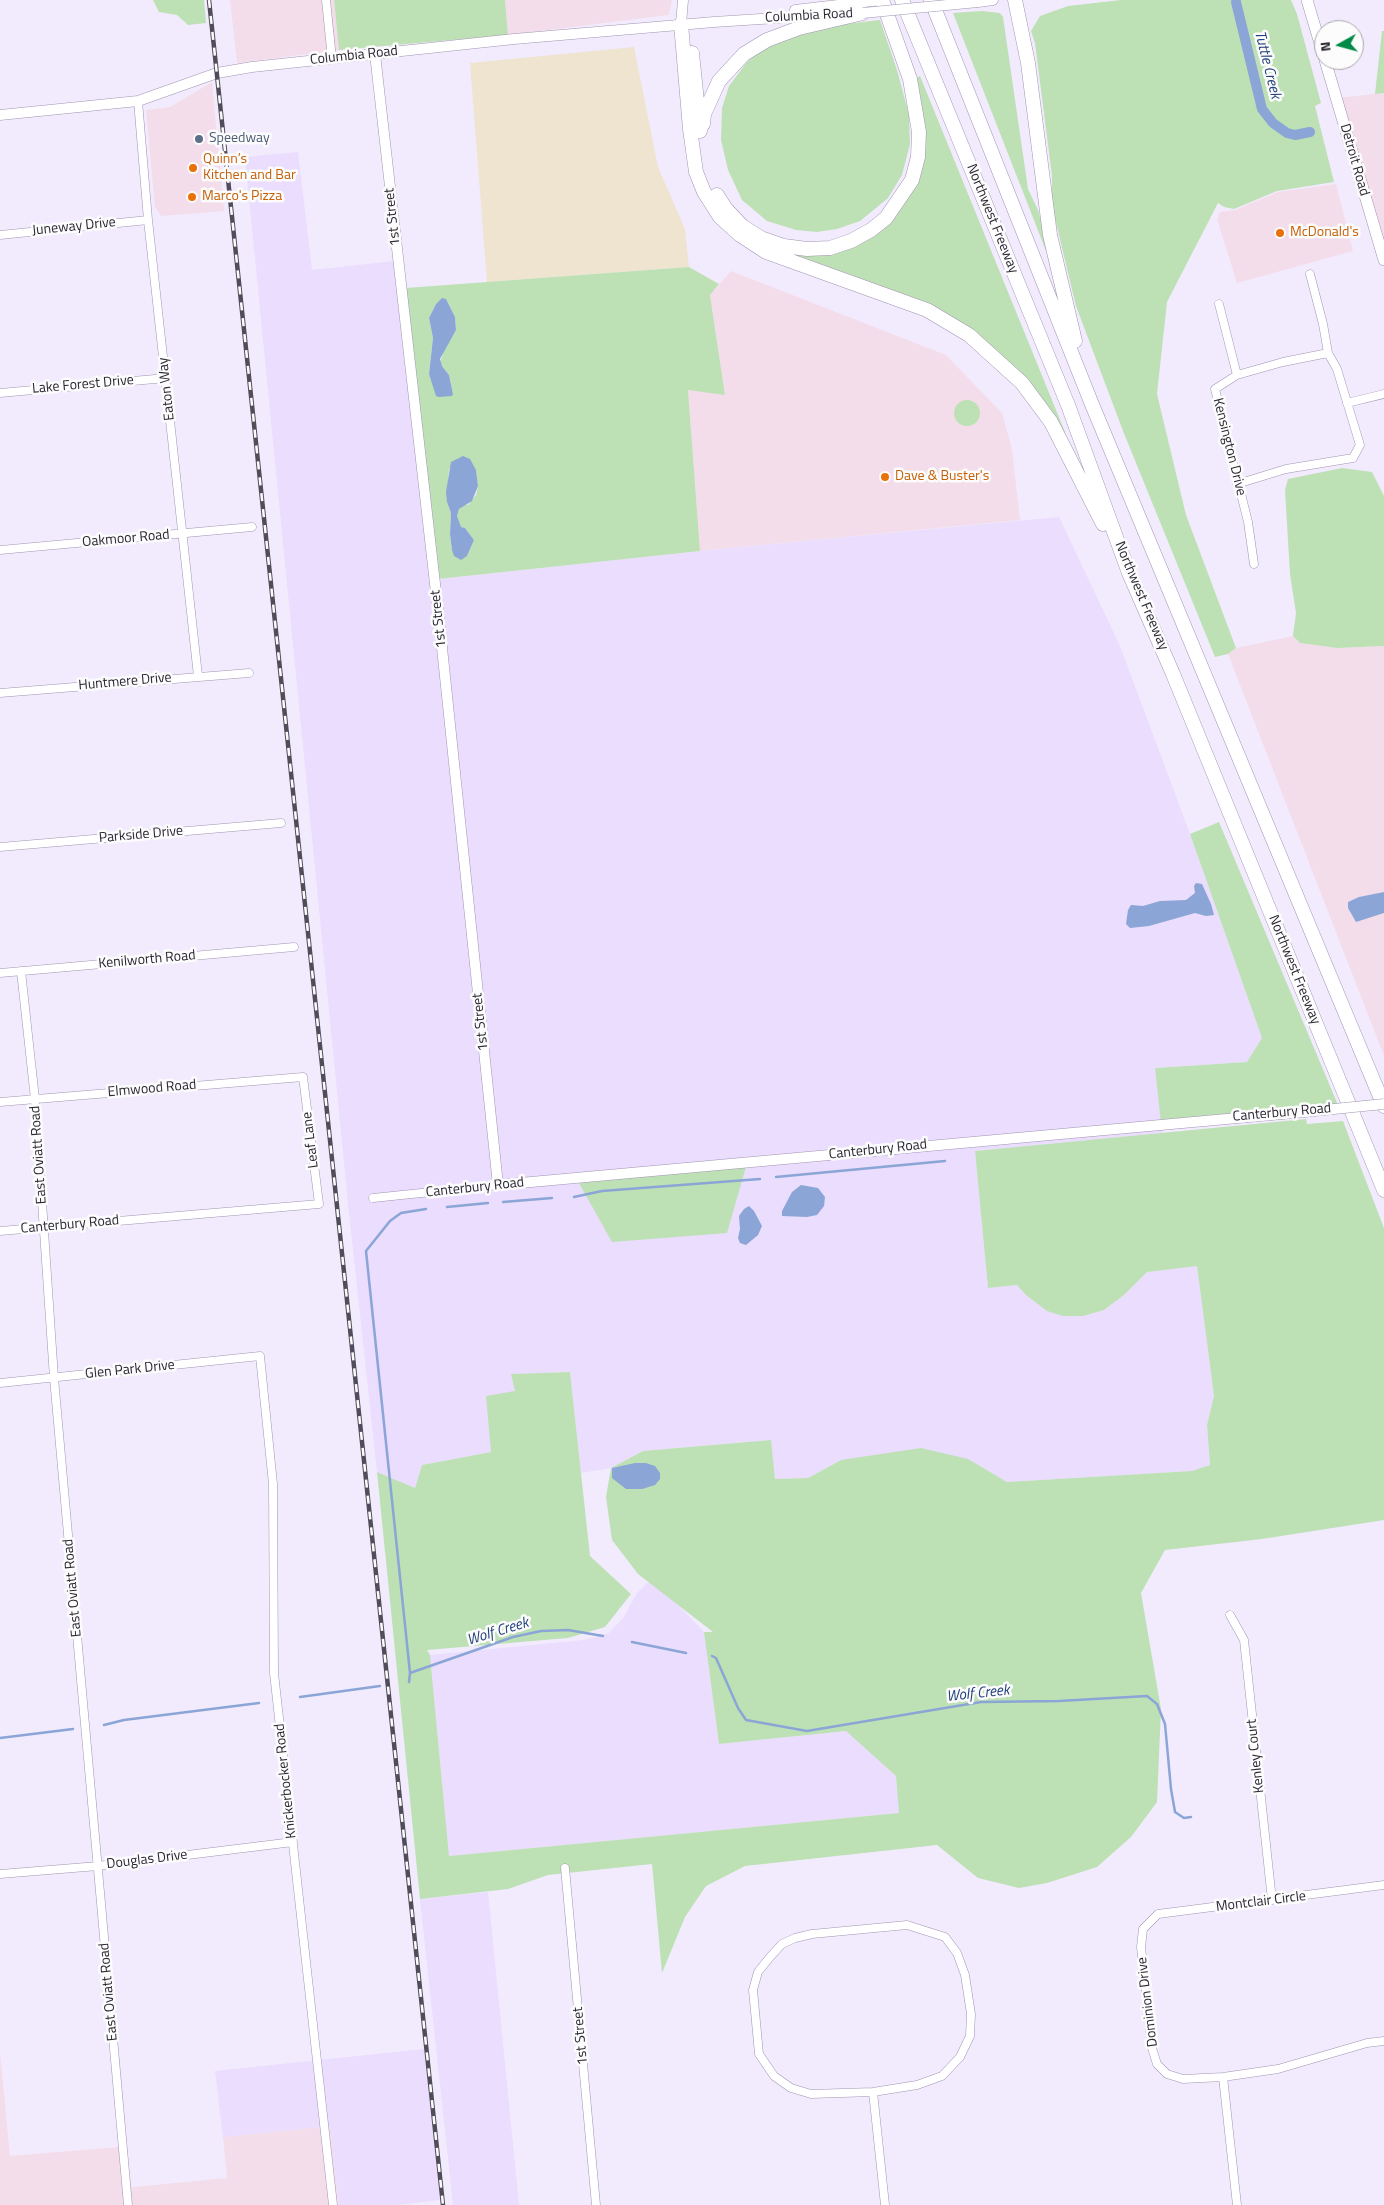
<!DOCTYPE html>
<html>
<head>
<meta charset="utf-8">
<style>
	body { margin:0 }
	#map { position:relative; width:1384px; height:2205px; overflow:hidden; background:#f2ebfe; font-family:"Titillium Web",sans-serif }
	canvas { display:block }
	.north { position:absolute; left:1314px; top:20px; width:50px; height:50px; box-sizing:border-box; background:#fcfcfc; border:1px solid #a8a6ab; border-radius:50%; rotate:263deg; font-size:14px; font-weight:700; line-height:20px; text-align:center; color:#2b2632 }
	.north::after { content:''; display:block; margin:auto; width:18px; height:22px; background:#008a48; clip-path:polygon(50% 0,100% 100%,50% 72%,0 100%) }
</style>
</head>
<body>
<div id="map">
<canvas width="1384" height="2205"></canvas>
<div class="north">N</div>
</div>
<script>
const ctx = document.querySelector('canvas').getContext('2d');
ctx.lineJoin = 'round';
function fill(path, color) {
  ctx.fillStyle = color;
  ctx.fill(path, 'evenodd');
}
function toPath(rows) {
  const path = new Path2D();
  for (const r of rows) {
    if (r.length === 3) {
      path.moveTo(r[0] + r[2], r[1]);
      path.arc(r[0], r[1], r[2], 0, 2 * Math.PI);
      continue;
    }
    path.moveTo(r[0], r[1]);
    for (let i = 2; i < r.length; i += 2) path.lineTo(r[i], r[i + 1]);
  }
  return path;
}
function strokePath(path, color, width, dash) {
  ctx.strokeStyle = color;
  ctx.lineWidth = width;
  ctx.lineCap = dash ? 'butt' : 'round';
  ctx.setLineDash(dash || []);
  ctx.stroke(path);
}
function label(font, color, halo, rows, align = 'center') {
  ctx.font = font + ' "Titillium Web",sans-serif';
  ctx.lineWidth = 5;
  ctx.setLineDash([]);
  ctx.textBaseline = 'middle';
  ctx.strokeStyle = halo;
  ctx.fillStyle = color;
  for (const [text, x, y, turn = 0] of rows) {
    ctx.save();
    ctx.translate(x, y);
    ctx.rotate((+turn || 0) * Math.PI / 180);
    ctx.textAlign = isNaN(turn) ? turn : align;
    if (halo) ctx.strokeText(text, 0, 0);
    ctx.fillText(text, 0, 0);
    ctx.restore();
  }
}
fill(toPath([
	[230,0,334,0,339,50,237,63],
	[505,0,672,0,669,15,508,35],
	[212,82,224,211,161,216,155,207,146,110,170,107],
	[1384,93,1384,260,1336,98],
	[1336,184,1353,251,1237,283,1217,219,1220,212,1235,210,1278,192],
	[731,271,946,355,1002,413,1012,449,1020,520,700,551,688,390,725,394,710,295],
	[1293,636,1300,643,1337,648,1384,646,1384,1056,1228,654,1236,648],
	[0,2052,10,2156,119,2147,123,2188,227,2178,223,2137,330,2126,339,2205,0,2205]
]), '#f4ddea');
fill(toPath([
	[298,152,312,270,403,260,439,579,700,551,1059,517,1120,646,1190,834,1262,1038,1248,1062,1155,1068,1163,1133,975,1151,988,1288,1017,1285,1026,1295,1083,1316,1104,1310,1124,1295,1147,1272,1197,1265,1214,1396,1207,1425,1210,1465,1192,1471,1007,1482,967,1459,841,1460,808,1478,775,1479,770,1440,643,1451,611,1468,581,1473,570,1372,512,1374,515,1391,491,1452,422,1465,415,1488,377,1472,348,1203,245,157],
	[652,1578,704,1632,719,1744,846,1731,896,1776,899,1813,449,1856,430,1655,584,1640,609,1633,624,1617,637,1593],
	[488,1892,519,2205,453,2205,420,1899],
	[424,2049,440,2200,397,2205,339,2205,330,2126,223,2137,215,2071]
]), '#eaddfd');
fill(toPath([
	[634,47,658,167,685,229,689,267,487,282,470,63]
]), '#eee4cf');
fill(toPath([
	[153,0,204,0,206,23,188,25,177,15,159,12],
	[334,0,505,0,508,35,339,50],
	[1121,0,1291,0,1297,14,1321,103,1315,106,1334,182,1277,191,1234,209,1224,207,1218,203,1167,302,1157,394,1186,515,1236,648,1228,654,1215,657,1123,431,1076,306,1052,206,1052,176,1035,43,1031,31,1040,16,1068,6],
	[982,11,1000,13,1003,17,1028,189,1038,210,1049,248,1046,251,953,13],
	[880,20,897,70,909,115,910,144,902,175,888,198,876,208,860,221,837,229,817,232,796,230,767,221,742,200,728,170,721,140,722,108,729,86,747,62,771,43,837,25],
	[1382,31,1384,31,1384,93,1375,94],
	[920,76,1065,432,1060,433,976,336,786,255,787,251,796,253,892,220,907,200,923,152,916,78],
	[689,267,719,284,710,295,725,395,688,390,700,551,438,579,406,288],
	[446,299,455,317,456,330,444,350,440,363,449,375,453,394,439,396,429,374,433,338,429,318,436,304],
	[449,469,476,470,478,486,476,495,468,505,465,504,459,509,457,516,460,527,465,528,474,540,467,556,452,550,450,534,451,513,447,502],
	[967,413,13],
	[1342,468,1372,472,1384,496,1384,646,1337,648,1300,643,1293,636,1296,613,1290,574,1285,490,1288,479],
	[1219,822,1338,1105,1161,1123,1155,1068,1247,1062,1262,1038,1190,834],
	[1306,1119,1307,1124,1343,1121,1384,1228,1384,1520,1262,1539,1165,1550,1141,1593,1161,1709,1157,1802,1131,1837,1097,1867,1047,1883,1019,1888,978,1878,937,1845,745,1866,706,1886,685,1917,662,1973,652,1864,548,1875,508,1889,420,1899,377,1472,415,1488,422,1465,491,1452,486,1396,515,1391,511,1374,570,1372,590,1556,631,1594,605,1627,568,1638,427,1650,430,1655,449,1856,899,1813,896,1776,846,1731,719,1744,704,1632,713,1632,638,1574,612,1540,606,1497,611,1468,643,1451,771,1440,775,1479,808,1478,841,1460,921,1448,968,1459,1007,1482,1192,1471,1210,1465,1207,1425,1214,1396,1197,1266,1147,1272,1124,1295,1104,1310,1083,1316,1063,1316,1047,1311,1026,1295,1017,1285,988,1288,975,1151],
	[746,1167,727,1233,612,1242,579,1183]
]), '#bde1b4');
fill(toPath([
	[442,298,446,299,455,317,456,330,440,359,442,366,449,375,453,394,452,396,439,397,436,396,429,374,433,338,429,318,436,304],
	[463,456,470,459,476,470,478,486,472,501,459,509,457,516,461,527,465,528,474,540,467,556,461,560,454,556,452,550,450,534,451,513,447,502,446,492,451,462],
	[1196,883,1202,884,1211,904,1214,915,1206,916,1195,913,1149,926,1130,928,1126,924,1128,910,1131,905,1143,906,1160,901,1186,900,1195,893,1194,886],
	[1384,892,1384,913,1356,922,1348,908,1348,902,1359,897],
	[801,1185,818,1188,825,1197,824,1206,817,1215,807,1217,782,1216,782,1211,792,1192],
	[749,1206,754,1211,762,1226,758,1235,746,1245,740,1243,738,1238,740,1229,739,1216,744,1209],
	[635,1463,646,1463,655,1466,660,1473,660,1479,655,1485,642,1489,626,1489,612,1478,612,1468]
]), '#8aa5d6');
strokePath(toPath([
	[776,1177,945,1161],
	[574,1197,602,1191,760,1179],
	[503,1202,552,1198],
	[447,1207,488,1203],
	[632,1642,686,1653],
	[712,1656,716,1658,738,1708,746,1720,807,1731,981,1702,1059,1701,1147,1696,1157,1704,1165,1724,1171,1789,1175,1812,1184,1818,1191,1817],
	[410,1673,366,1251,390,1221,401,1213,426,1209],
	[409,1682,410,1673,513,1637,541,1631,568,1630,603,1636],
	[300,1697,380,1686],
	[104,1725,124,1720,259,1703],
	[0,1738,73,1729]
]), '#8aa5d6', 2.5);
strokePath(toPath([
	[1236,2,1262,109,1273,123,1287,133,1295,135,1310,132]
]), '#8aa5d6', 10);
const street = toPath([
	[326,0,332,59],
	[138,101,148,220,198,676],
	[0,235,148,220],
	[1219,304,1237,375],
	[0,393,166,378],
	[1347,403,1384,394],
	[1237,484,1286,469,1353,458,1360,445,1337,369,1328,353,1323,324,1310,274],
	[0,550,252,527],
	[1254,564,1248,522,1215,389,1237,375,1283,362,1328,353],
	[0,693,249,673],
	[0,847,281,823],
	[21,971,35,1099,54,1378,128,2205],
	[0,973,294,947],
	[0,1102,303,1077,319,1204,0,1231],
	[373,1198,498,1185],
	[0,1383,260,1356,273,1484,274,1673,333,2205],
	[1230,1615,1244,1640,1272,1900],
	[565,1868,596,2205],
	[0,1874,98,1866,293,1842],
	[1384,1885,1158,1914,1143,1929,1141,1947,1152,2048,1157,2064,1167,2074,1183,2079,1223,2077,1278,2069,1367,2043,1384,2041],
	[907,1925,945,1937,957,1953,965,1975,971,2014,970,2036,960,2057,942,2076,917,2085,873,2092,811,2094,791,2088,774,2076,759,2054,753,1990,758,1972,770,1957,782,1944,795,1938,812,1934,907,1925],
	[1223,2077,1237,2205],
	[873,2092,885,2205]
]);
const secondary = toPath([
	[978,2,993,0],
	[795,10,881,0],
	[681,24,683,0],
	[375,54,439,619,498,1185,1304,1112],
	[0,115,138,101,217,73,252,67,514,39,714,22,838,14]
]);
const primary = toPath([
	[1307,0,1324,57],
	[1325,60,1384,260]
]);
const highway = toPath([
	[902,0,1068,405,1129,573,1173,674,1384,1190],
	[931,0,1091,402,1384,1106],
	[1015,0,1028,63,1050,235,1075,341],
	[681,24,690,129,696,172,704,192,720,217,740,235,766,252,927,310,969,335,1022,383,1051,422,1103,524],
	[692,53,700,131],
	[703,124,704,114,719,81,744,54,767,40,799,28,863,13],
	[717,195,726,209,742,226,761,238,784,246,807,249,830,248,851,241,871,230,886,218,912,180,918,157,919,132,910,79,882,0]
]);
strokePath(street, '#a094b2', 9);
strokePath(secondary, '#a094b2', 11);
strokePath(primary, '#a094b2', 12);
strokePath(highway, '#a094b2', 15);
strokePath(street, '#fff', 8);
strokePath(secondary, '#fff', 10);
strokePath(primary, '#fff', 11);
strokePath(highway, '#fff', 14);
const rail = toPath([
	[209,0,443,2205]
]);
strokePath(rail, '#514c59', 4.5);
strokePath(rail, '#fcfcfc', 2.5, [8]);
const secondaryBridge = toPath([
	[863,13,978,2],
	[1304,1112,1384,1104]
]);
strokePath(secondaryBridge, '#a094b2', 11, []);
strokePath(secondaryBridge, '#fff', 10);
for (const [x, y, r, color] of [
	[199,139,5,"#5c6f8a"],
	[193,168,5,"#e8710a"],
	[192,197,5,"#e8710a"],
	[1280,233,5,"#e8710a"],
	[885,477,5,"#e8710a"]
]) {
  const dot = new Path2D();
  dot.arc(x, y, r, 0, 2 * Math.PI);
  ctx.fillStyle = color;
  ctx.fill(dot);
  strokePath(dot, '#fcfcfc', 2);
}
label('14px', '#2b2632', '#fcfcfc', [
	["Columbia Road",809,16,-3],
	["Columbia Road",354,56,-6],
	["Detroit Road",1354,160,74],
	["1st Street",393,217,-96],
	["Northwest Freeway",992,219,68],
	["Juneway Drive",74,227,-6],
	["Lake Forest Drive",83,385,-5],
	["Eaton Way",167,389,-96],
	["Kensington Drive",1229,447,76],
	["Oakmoor Road",126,539,-5],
	["Northwest Freeway",1141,596,67],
	["1st Street",439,619,-96],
	["Huntmere Drive",125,682,-5],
	["Parkside Drive",141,835,-5],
	["Kenilworth Road",147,960,-5],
	["Northwest Freeway",1294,970,68],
	["1st Street",481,1022,-96],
	["Elmwood Road",152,1089,-5],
	["Canterbury Road",1282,1113,-5],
	["Leaf Lane",311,1140,-97],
	["Canterbury Road",878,1150,-6],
	["East Oviatt Road",39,1155,-94],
	["Canterbury Road",475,1188,-6],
	["Canterbury Road",70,1225,-5],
	["Glen Park Drive",130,1370,-6],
	["East Oviatt Road",73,1588,-95],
	["Kenley Court",1256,1756,-96],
	["Knickerbocker Road",286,1781,-96],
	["Douglas Drive",147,1860,-7],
	["Montclair Circle",1261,1902,-7],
	["East Oviatt Road",109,1992,-95],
	["Dominion Drive",1148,2002,-97],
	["1st Street",581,2036,-95]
]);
label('14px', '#4e5e75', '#fcfcfc', [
	["Speedway",209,139]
], 'left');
label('14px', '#c56008', '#fcfcfc', [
	["Quinn’s",203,160],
	["Kitchen and Bar",203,176],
	["Marco's Pizza",202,197],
	["McDonald's",1290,233],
	["Dave & Buster's",895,477]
], 'left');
label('italic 15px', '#22407b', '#fcfcfc', [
	["Tuttle Creek",1267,65,76],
	["Wolf Creek",498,1632,-17],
	["Wolf Creek",978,1694,-6]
]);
</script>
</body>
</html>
